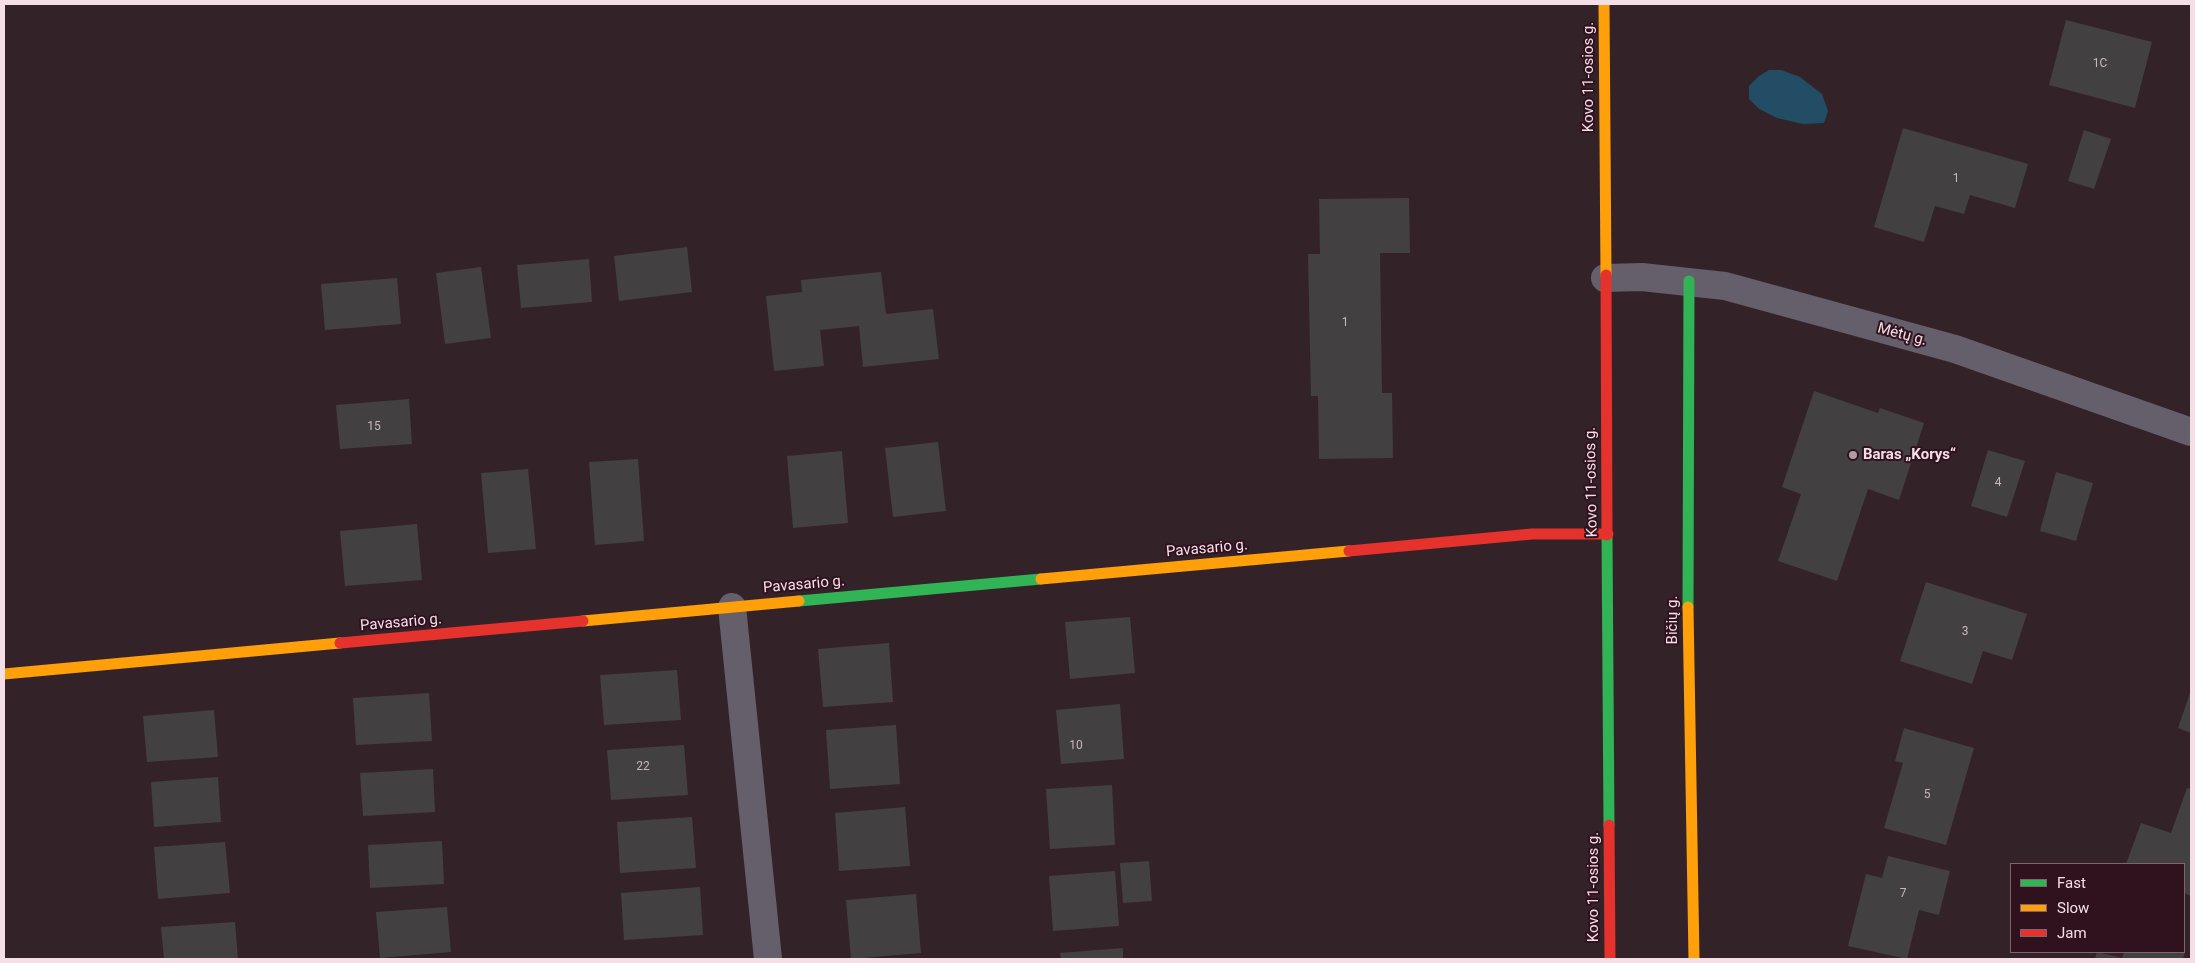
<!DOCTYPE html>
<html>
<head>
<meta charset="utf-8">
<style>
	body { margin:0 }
	#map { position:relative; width:2195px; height:963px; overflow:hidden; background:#332329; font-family:Roboto,sans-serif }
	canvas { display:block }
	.frame { position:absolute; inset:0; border:5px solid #f5dfe7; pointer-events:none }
	.legend { position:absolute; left:2010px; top:863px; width:175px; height:90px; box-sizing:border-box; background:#30121f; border:1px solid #7f646f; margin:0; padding:6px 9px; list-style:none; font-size:15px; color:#f5dfe7 }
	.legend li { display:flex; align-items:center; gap:10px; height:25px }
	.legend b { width:25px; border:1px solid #7f646f }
</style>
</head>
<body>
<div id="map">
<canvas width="2195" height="963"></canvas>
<div class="frame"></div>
<ul class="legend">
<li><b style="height:6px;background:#30b455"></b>Fast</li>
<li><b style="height:6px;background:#ff9f0a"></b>Slow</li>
<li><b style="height:6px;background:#e5322d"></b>Jam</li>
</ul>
</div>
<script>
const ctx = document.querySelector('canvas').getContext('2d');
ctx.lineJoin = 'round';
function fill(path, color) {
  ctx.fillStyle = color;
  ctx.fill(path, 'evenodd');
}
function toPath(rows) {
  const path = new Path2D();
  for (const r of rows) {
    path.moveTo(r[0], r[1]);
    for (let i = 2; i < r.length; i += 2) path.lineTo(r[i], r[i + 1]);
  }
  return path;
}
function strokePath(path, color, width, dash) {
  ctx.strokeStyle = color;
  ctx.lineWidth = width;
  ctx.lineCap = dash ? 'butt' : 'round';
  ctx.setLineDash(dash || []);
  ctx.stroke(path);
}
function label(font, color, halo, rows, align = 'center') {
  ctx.font = font + ' Roboto,sans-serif';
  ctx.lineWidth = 4;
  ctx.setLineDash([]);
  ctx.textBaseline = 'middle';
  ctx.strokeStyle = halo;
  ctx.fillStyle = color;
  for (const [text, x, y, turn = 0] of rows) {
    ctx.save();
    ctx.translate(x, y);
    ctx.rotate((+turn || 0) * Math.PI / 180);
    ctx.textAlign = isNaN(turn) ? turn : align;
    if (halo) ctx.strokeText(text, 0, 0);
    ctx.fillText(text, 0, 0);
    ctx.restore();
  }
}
fill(toPath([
	[1769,70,1781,70,1800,77,1822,94,1828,111,1824,123,1803,124,1777,118,1759,109,1749,99,1749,86,1759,76]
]), '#224d64');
fill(toPath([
	[2066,20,2152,42,2135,108,2049,85],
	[1903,128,2028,164,2015,208,1970,195,1964,214,1935,206,1924,242,1874,227],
	[2084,130,2111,139,2094,189,2068,181],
	[1409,198,1410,253,1380,253,1382,393,1392,393,1393,458,1319,459,1318,396,1311,396,1308,254,1320,254,1319,199],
	[687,247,692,292,619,301,614,256],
	[589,259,592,302,521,308,517,265],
	[481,267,491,338,445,344,436,273],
	[881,272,886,314,933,309,939,359,863,367,859,326,820,330,824,366,774,371,766,296,802,292,801,280],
	[397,278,401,324,325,330,321,284],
	[1814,391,1878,413,1880,408,1924,423,1899,500,1868,489,1837,581,1778,561,1801,494,1782,487],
	[409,399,412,444,340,449,336,405],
	[938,442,946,511,893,517,885,448],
	[1988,450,2025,461,2007,517,1971,506],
	[842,451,848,523,793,528,787,456],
	[638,459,644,541,595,545,589,462],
	[528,469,536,549,488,553,481,473],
	[2056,472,2093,483,2076,541,2040,531],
	[417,524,422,580,345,586,340,531],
	[1926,582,2027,614,2012,660,1983,651,1972,684,1900,661],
	[1130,617,1135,673,1070,679,1065,622],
	[889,643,893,702,823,707,818,649],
	[677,670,681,720,604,725,600,675],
	[2191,690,2191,733,2178,728],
	[429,693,432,741,356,745,353,698],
	[1120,704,1124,759,1061,764,1056,710],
	[214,710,218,757,147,762,143,716],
	[896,725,900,784,830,789,826,730],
	[1904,728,1974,748,1946,845,1884,828,1903,763,1895,761],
	[684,745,688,795,611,800,607,750],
	[433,769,435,812,363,816,360,773],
	[218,777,221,822,154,827,151,782],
	[1112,785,1115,845,1050,849,1046,789],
	[2187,788,2191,789,2191,896,2184,893,2184,864,2126,864,2141,823,2171,833],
	[905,807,910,866,839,871,835,813],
	[692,817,696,868,620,873,617,822],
	[442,841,444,884,370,888,368,845],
	[225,842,230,893,158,899,154,847],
	[1888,856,1950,871,1939,915,1919,910,1907,959,1848,946,1866,874,1882,878],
	[1149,861,1152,901,1123,903,1120,863],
	[1115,871,1119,926,1053,931,1049,876],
	[700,887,703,935,624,940,621,893],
	[916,894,921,953,851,959,846,900],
	[447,907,451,952,380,958,376,912],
	[235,922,238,959,164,959,161,927],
	[1123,948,1123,959,1061,959,1060,953],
	[2097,952,2122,958,2124,952,2185,952,2183,959,2095,959]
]), '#424041');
strokePath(toPath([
	[1605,278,1642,277,1725,286,1955,349,2191,432],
	[732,607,768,959]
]), '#655e6b', 28);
strokePath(toPath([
	[1607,535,1609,825],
	[799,601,1041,579],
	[1688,607,1689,281]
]), '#30b455', 11);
strokePath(toPath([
	[1604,4,1606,275],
	[1041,579,1349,551],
	[1688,607,1694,959],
	[583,621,799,601],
	[4,674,340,643]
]), '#ff9f0a', 11);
strokePath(toPath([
	[1606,275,1607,535],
	[1349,551,1532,534,1608,534],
	[340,643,583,621],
	[1609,825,1610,959]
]), '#e5322d', 11);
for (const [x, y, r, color] of [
	[1853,455,5,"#b19da4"]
]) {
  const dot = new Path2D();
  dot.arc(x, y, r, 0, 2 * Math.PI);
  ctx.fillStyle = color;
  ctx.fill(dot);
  strokePath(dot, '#30121f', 2);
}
label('12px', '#c8b7be', null, [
	["1C",2100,64],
	["1",1956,179],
	["1",1345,323],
	["15",374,427],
	["4",1998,483],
	["3",1965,632],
	["10",1076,746],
	["22",643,767],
	["5",1927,795],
	["7",1903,894]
]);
label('15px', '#f5dfe7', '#30121f', [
	["Kovo 11-osios g.",1589,77,-90],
	["Mėtų g.",1902,335,15],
	["Kovo 11-osios g.",1592,482,-91],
	["Pavasario g.",1207,549,-5],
	["Pavasario g.",804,585,-5],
	["Bičių g.",1673,620,-90],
	["Pavasario g.",401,623,-5],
	["Kovo 11-osios g.",1594,887,-90]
]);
label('bold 15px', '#f5dfe7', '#30121f', [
	["Baras „Korys“",1863,455]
], 'left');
</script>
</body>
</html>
